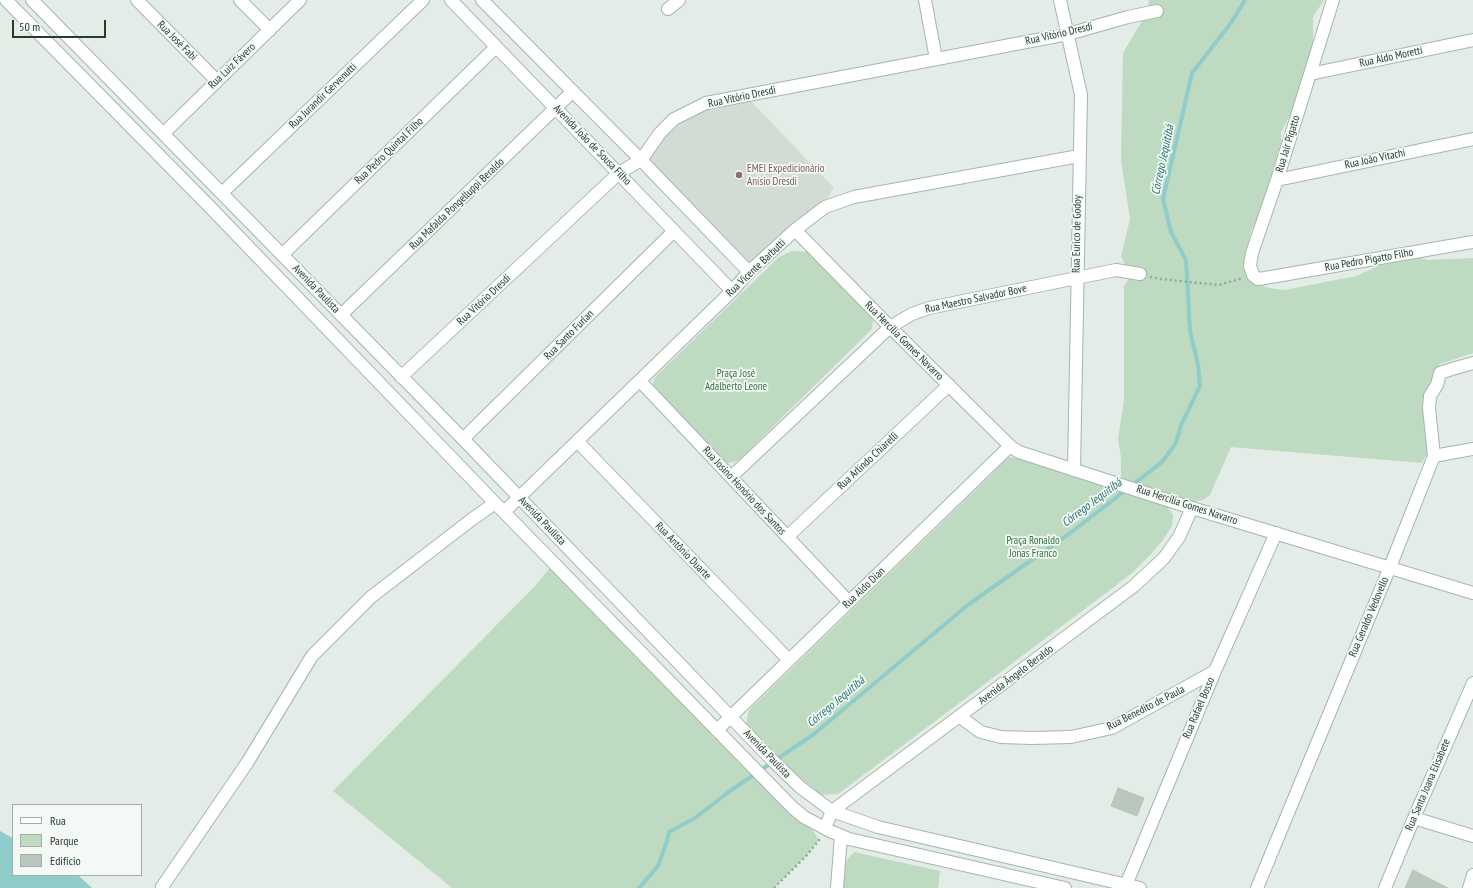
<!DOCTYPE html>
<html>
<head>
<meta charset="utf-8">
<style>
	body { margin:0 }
	#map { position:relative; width:1473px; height:888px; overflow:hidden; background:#e4ece7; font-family:"PT Sans Narrow",sans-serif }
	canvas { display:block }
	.legend { position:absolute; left:12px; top:804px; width:130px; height:72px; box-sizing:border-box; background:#f4f9f5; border:1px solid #a1ada7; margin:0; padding:5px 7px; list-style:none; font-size:12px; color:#253c31 }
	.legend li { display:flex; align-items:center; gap:8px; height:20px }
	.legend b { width:20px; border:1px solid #a1ada7 }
	.scale { position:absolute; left:12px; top:20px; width:94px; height:18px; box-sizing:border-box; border:2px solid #253c31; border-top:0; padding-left:5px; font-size:12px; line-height:14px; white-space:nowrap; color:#253c31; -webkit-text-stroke:3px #f4f9f5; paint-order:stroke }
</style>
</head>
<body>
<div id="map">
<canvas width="1473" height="888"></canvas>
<ul class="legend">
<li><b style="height:5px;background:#fff"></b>Rua</li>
<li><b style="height:11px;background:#bedbc1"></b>Parque</li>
<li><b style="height:11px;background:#b9c7bf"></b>Edifício</li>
</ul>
<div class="scale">50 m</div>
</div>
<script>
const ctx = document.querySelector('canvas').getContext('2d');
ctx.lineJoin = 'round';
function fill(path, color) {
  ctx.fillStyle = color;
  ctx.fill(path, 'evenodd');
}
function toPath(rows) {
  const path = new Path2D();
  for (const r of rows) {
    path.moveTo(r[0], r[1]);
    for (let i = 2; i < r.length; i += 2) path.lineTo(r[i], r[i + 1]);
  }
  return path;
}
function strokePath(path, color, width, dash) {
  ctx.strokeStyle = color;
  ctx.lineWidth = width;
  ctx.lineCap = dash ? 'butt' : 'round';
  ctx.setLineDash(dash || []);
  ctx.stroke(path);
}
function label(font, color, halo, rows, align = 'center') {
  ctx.font = font + ' "PT Sans Narrow",sans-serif';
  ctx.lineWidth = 3.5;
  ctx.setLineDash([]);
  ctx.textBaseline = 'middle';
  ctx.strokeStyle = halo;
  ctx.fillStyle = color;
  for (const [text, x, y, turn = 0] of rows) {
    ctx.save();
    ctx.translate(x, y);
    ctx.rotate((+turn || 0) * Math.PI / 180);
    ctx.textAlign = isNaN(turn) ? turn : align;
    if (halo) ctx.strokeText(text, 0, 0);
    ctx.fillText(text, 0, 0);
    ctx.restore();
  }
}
fill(toPath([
	[748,98,834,188,823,205,749,269,644,161,675,122,707,107]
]), '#d2dcd5');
fill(toPath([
	[1149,0,1324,0,1313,17,1313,43,1307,80,1302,94,1281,132,1281,171,1251,231,1243,268,1247,277,1255,283,1269,288,1285,290,1356,276,1378,266,1394,251,1428,260,1473,258,1473,353,1440,364,1431,381,1424,398,1427,454,1422,463,1231,447,1210,495,1203,500,1186,503,1163,499,1121,477,1121,458,1118,439,1124,401,1124,286,1130,277,1121,256,1130,219,1121,160,1123,53,1146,14],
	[792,251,808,252,872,318,873,321,872,329,740,459,735,462,728,463,722,460,654,389,653,382,656,376,779,257],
	[1010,457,1021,459,1165,503,1173,515,1172,526,1163,540,1151,554,1133,572,1114,587,838,794,820,795,757,739,749,730,746,724,749,710,991,475,1004,461],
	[554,563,804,817,819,840,807,855,774,888,452,888,333,791,534,587],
	[854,852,940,871,938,888,843,888,843,872,847,860]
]), '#bedbc1');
fill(toPath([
	[0,831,13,838,13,875,78,875,92,888,0,888]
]), '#90ccca');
strokePath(toPath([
	[639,888,658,866,667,841,669,832,695,818,730,791,814,734,969,604,1073,531,1162,462,1176,443,1181,425,1200,386,1198,365,1190,331,1186,260,1171,232,1163,199,1192,73,1231,23,1245,0]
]), '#90ccca', 4);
const building = toPath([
	[1118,788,1144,798,1137,816,1111,806,1118,788],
	[1413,870,1448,888,1405,888,1413,870]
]);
fill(building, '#b9c7bf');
strokePath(building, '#b6c5bc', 1);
const minor = toPath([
	[137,0,217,81],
	[240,0,270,30],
	[925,0,936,59],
	[1060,0,1081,95,1074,470],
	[1333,0,1277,180,1252,253,1250,266,1253,275,1258,279,1265,278,1473,242],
	[668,9,679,0],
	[1310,74,1473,40],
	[164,133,300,0],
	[1277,180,1473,139],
	[222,193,423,0],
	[795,230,825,207,854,197,1079,156],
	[282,255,496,47],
	[341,315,572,92],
	[401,377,619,173,641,160,660,133,674,119,706,103,1068,34,1128,17,1157,11],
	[640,381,849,602],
	[463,439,674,231],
	[577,441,789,660],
	[1434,456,1473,449],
	[731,477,890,327,912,314,929,308,1116,270,1140,274],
	[504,512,732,291],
	[787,537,949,385],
	[960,717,981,732,1001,737,1031,738,1071,737,1112,728,1215,671],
	[717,730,1010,446],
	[1414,818,1473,836],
	[825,828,832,811,1134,586,1164,558,1179,537,1192,508],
	[1126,885,1215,671,1276,533],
	[162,887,247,763,312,656,371,597,471,520,495,503],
	[837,888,841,836],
	[1257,888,1390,567,1434,456,1429,408,1430,396,1437,385,1440,373,1452,369,1473,363],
	[1385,888,1414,818,1473,683],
	[1469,888,1473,875]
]);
const tertiary = toPath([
	[6,0,209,206,495,503,793,808,804,817,830,831,849,839,1065,888],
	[32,0,463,439,774,762,800,787,832,811,878,827,1140,888],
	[451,0,732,291,749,272,795,230,890,327,1010,446,1019,452,1192,508,1473,593],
	[482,0,641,160,749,272]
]);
strokePath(minor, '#a7b4ad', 14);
strokePath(tertiary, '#a7b4ad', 14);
strokePath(toPath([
	[1150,277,1161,279,1219,285,1243,278],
	[774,888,807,855,820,839]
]), '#87ad99', 2.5, [2, 3]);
strokePath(minor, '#fff', 12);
strokePath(tertiary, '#fff', 12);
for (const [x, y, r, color] of [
	[739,175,4,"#8d6e63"]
]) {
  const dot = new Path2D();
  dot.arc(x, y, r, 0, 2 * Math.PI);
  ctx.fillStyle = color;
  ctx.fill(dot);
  strokePath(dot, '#f4f9f5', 1.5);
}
label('11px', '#253c31', '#f4f9f5', [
	["Rua Vitório Dresdi",1059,34,-13],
	["Rua José Fabi",177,41,45],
	["Rua Aldo Moretti",1391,57,-12],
	["Rua Luiz Fávero",232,66,-44],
	["Rua Jurandir Gervenutti",323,96,-44],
	["Rua Vitório Dresdi",742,97,-12],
	["Rua Jair Pigatto",1288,144,-73],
	["Avenida João de Sousa Filho",592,145,46],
	["Rua Pedro Quintal Filho",389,151,-44],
	["Rua João Vitachi",1375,159,-12],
	["Rua Mafalda Pongelluppi Beraldo",457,204,-44],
	["Rua Eurico de Godoy",1077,234,-89],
	["Rua Pedro Pigatto Filho",1369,260,-10],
	["Rua Vicente Barbutti",756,268,-44],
	["Avenida Paulista",316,289,46],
	["Rua Maestro Salvador Bove",976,299,-12],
	["Rua Vitório Dresdi",484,300,-43],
	["Rua Santo Furlan",569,335,-45],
	["Rua Hercília Gomes Navarro",904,341,45],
	["Rua Arlindo Chiarelli",868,461,-43],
	["Rua Josino Honório dos Santos",744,491,47],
	["Rua Hercília Gomes Navarro",1187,505,18],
	["Avenida Paulista",542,521,46],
	["Rua Antônio Duarte",683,551,46],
	["Rua Aldo Dian",864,588,-44],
	["Rua Geraldo Vedovello",1369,617,-67],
	["Avenida Ângelo Beraldo",1016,675,-37],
	["Rua Benedito de Paula",1146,708,-27],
	["Rua Rafael Bosso",1199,708,-67],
	["Avenida Paulista",767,754,46],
	["Rua Santa Joana Elisabete",1428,785,-67]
]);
label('11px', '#785e54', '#f4f9f5', [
	["EMEI Expedicionário",747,169],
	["Anísio Dresdi",747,182]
], 'left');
label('11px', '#32703e', '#f4f9f5', [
	["Praça José",736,374],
	["Adalberto Leone",736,387],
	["Praça Ronaldo",1033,541],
	["Jonas Franco",1033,554]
]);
label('italic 12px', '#237371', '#f4f9f5', [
	["Córrego Jequitibá",1163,160,-78],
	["Córrego Jequitibá",1092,503,-37],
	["Córrego Jequitibá",836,702,-40]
]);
</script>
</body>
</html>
